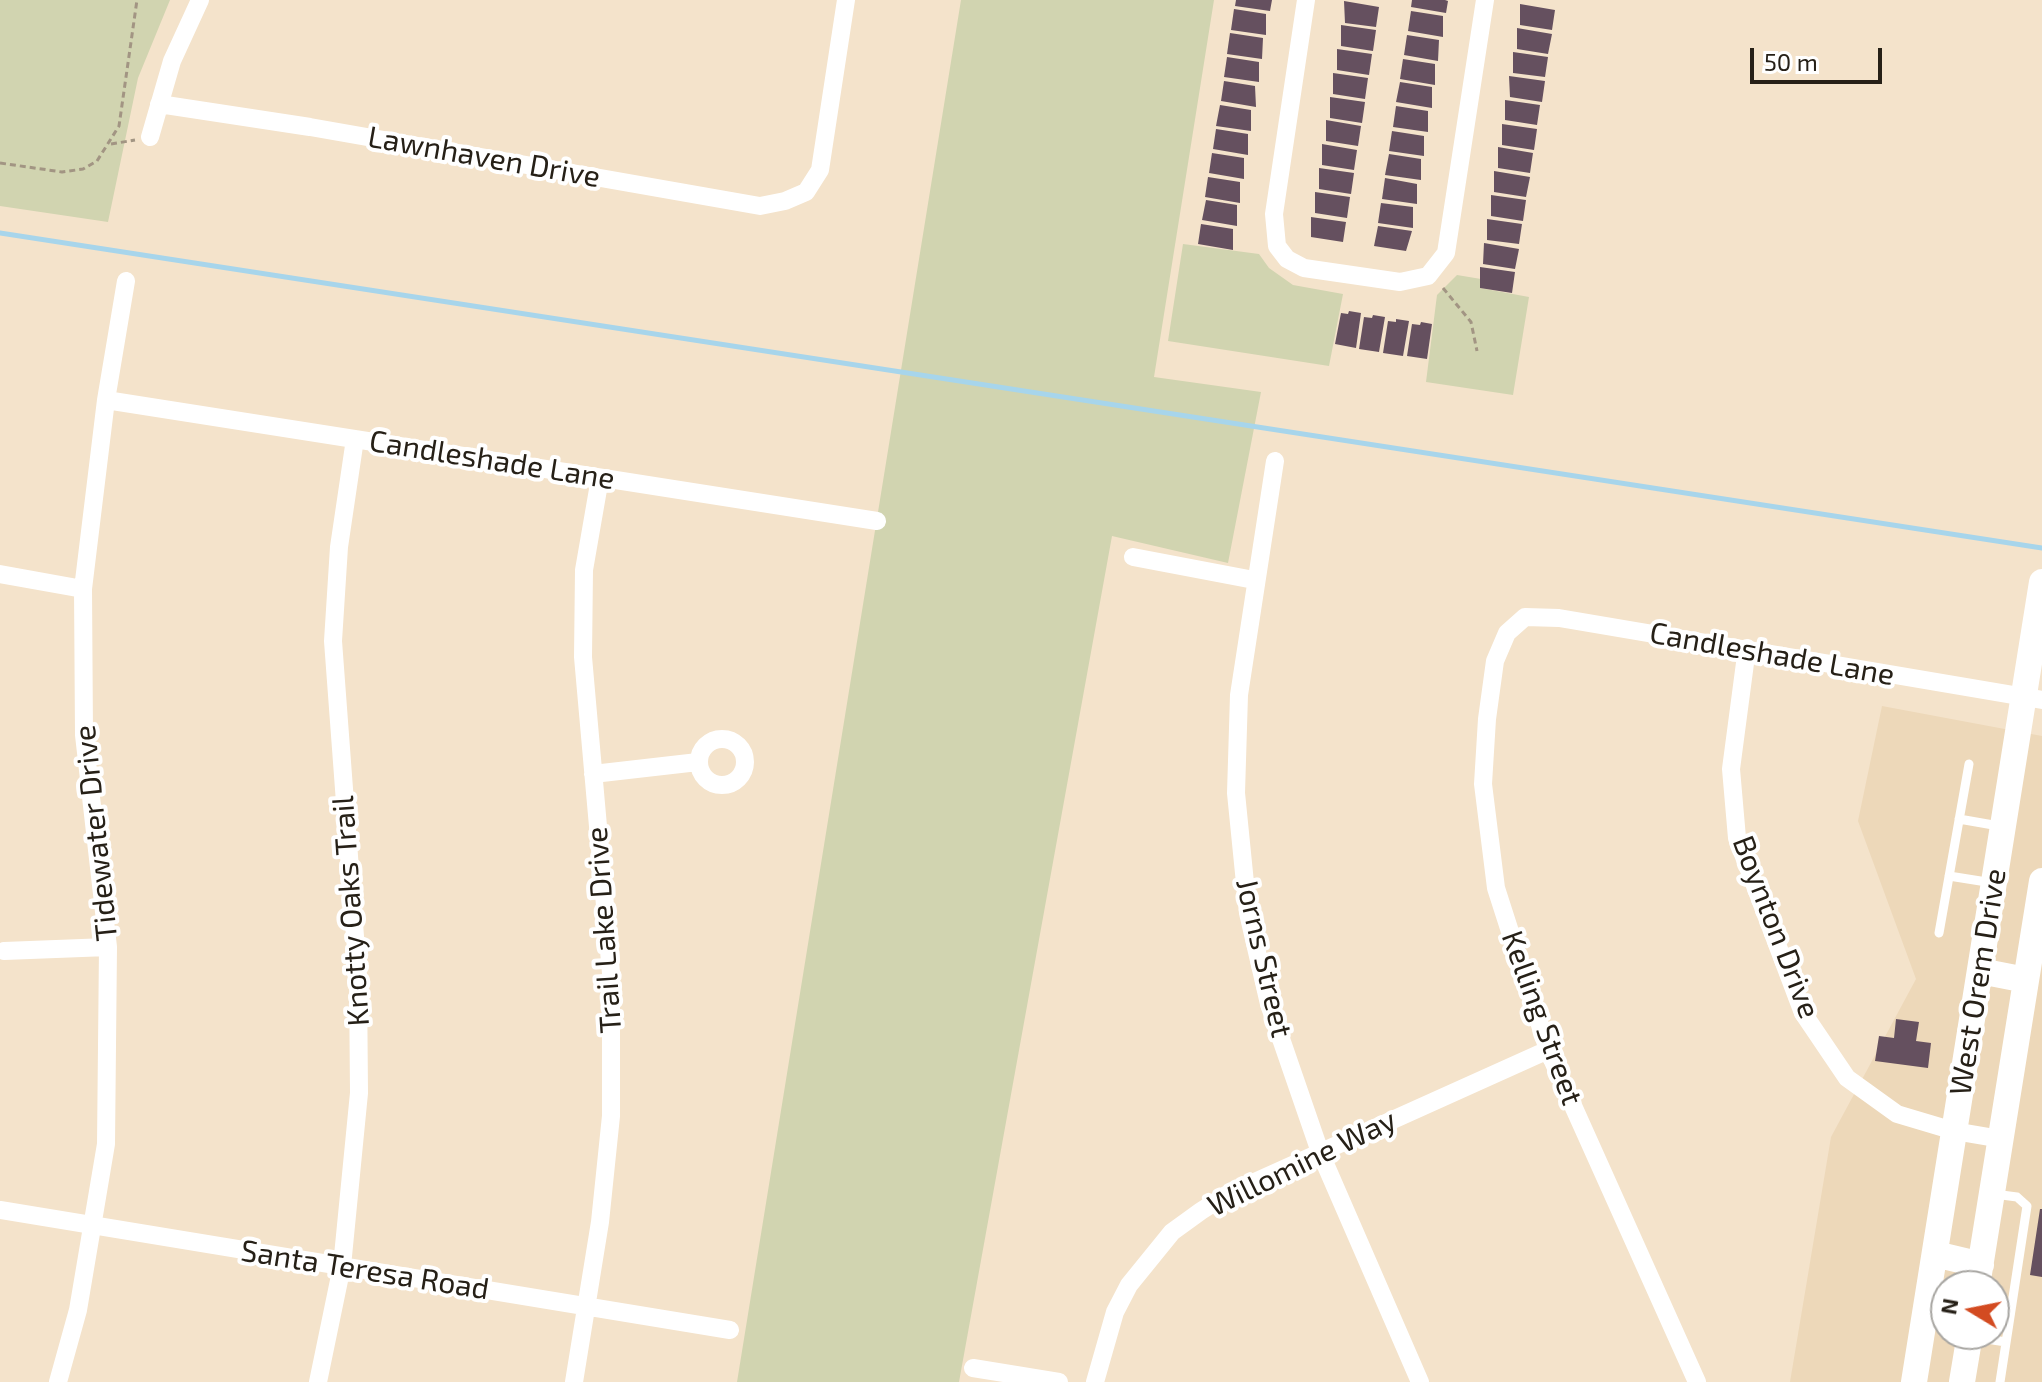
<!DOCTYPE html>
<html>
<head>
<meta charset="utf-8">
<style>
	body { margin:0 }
	#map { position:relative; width:2042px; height:1382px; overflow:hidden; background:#f4e3cb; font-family:"Exo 2",sans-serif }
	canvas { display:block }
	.north { position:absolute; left:1930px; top:1270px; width:80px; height:80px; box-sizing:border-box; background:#fff; border:2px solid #a8a6a2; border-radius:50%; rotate:280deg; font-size:22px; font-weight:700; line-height:32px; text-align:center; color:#262017 }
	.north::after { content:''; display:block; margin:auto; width:28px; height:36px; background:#d34b21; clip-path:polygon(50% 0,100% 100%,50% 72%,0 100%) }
	.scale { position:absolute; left:1750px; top:48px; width:132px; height:36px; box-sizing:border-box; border:4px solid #262017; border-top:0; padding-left:10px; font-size:24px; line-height:28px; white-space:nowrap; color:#262017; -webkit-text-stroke:6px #fff; paint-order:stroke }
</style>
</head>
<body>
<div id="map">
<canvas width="2042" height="1382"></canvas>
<div class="north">N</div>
<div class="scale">50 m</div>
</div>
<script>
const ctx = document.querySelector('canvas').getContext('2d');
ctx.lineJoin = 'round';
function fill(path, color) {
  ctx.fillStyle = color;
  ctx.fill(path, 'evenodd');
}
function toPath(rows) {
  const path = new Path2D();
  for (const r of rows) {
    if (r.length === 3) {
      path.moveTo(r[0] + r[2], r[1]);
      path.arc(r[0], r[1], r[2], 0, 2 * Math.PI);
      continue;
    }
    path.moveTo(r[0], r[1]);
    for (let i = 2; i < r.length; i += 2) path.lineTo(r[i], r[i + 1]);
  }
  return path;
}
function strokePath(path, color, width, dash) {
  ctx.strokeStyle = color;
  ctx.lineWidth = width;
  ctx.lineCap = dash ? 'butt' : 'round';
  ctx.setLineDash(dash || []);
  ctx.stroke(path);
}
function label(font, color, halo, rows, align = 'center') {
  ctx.font = font + ' "Exo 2",sans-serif';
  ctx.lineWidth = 8;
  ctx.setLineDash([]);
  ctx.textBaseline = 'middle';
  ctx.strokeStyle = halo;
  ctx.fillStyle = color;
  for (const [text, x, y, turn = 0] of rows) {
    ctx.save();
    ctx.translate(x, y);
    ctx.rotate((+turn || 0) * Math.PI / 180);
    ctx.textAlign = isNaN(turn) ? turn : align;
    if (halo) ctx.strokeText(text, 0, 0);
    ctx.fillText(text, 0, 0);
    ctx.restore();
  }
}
fill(toPath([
	[1882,706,2042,736,2042,1382,1790,1382,1831,1137,1916,979,1858,821],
	[1946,1286,1994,1286,1994,1334,1946,1334]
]), '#edd8b9');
fill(toPath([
	[0,0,170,0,138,78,108,222,0,206],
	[961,0,1214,0,1154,377,1261,392,1228,563,1112,536,959,1382,737,1382],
	[1183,244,1259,254,1269,268,1293,285,1343,294,1329,366,1168,341],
	[1457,275,1481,279,1480,288,1529,297,1513,395,1426,382,1437,295]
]), '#d1d4b0');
strokePath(toPath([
	[0,233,2042,548]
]), '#a7d5eb', 5);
fill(toPath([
	[1236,0,1272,0,1270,11,1235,6],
	[1412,0,1445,0,1448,1,1446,13,1411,7],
	[1344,1,1379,7,1376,27,1345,23],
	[1520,4,1555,10,1552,30,1520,25],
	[1234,9,1266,14,1266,35,1231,30],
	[1411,11,1443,16,1443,37,1408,31],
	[1341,25,1376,30,1373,51,1341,46],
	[1517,28,1552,34,1548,54,1517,49],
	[1230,33,1263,38,1262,59,1227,54],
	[1407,35,1439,40,1438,61,1404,55],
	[1337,49,1372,54,1369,75,1337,70],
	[1513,52,1548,57,1545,77,1513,73],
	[1227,57,1259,62,1259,82,1224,77],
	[1403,59,1435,64,1435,85,1400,79],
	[1333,73,1368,78,1365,99,1333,94],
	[1509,76,1545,81,1542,102,1510,97],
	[1224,81,1255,86,1256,107,1221,101],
	[1400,82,1432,87,1432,108,1396,102],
	[1330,97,1365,102,1362,123,1330,118],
	[1505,100,1540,105,1537,125,1505,120],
	[1220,105,1251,110,1251,131,1216,126],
	[1396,106,1428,111,1428,132,1393,127],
	[1326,120,1361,126,1358,146,1326,141],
	[1502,124,1537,129,1534,150,1502,145],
	[1216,129,1248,134,1248,155,1213,149],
	[1392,131,1424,136,1424,156,1389,151],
	[1322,144,1357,150,1354,170,1322,165],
	[1498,147,1533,153,1530,173,1498,168],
	[1212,153,1244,158,1244,179,1209,173],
	[1389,154,1421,159,1421,180,1385,175],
	[1319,168,1354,173,1351,194,1319,189],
	[1494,171,1530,177,1526,197,1494,192],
	[1208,177,1240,182,1240,203,1205,197],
	[1385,178,1417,184,1417,204,1382,199],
	[1315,192,1350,197,1347,218,1315,213],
	[1491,195,1526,200,1523,221,1491,216],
	[1206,200,1237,205,1237,226,1202,220],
	[1381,203,1413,207,1413,228,1378,223],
	[1311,217,1346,222,1343,242,1311,237],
	[1487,219,1522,224,1519,244,1487,240],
	[1201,224,1233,229,1233,250,1198,244],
	[1378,226,1412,231,1406,251,1374,246],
	[1484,243,1519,249,1515,269,1483,264],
	[1480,267,1515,272,1512,293,1480,288],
	[1349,311,1361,313,1356,348,1335,344,1341,313,1348,314],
	[1373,315,1385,317,1379,352,1359,349,1364,317,1372,318],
	[1396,319,1409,321,1403,356,1383,353,1388,321,1396,322],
	[1421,322,1432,324,1427,359,1407,356,1412,324,1420,325],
	[1896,1019,1919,1022,1916,1041,1931,1043,1928,1068,1875,1061,1879,1036,1894,1038],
	[2040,1209,2042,1209,2042,1277,2030,1275]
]), '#65505f');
strokePath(toPath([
	[111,144,135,140],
	[0,163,62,172,83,169,97,161,119,126,137,0],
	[1443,288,1471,322,1477,351]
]), '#a29583', 3, [6, 4]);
strokePath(toPath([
	[1959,819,1999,826],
	[1949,876,1993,883],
	[1939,933,1969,764],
	[1994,1194,2017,1197,2027,1206,2000,1382],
	[1973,1337,2006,1342]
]), '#fff', 9);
strokePath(toPath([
	[1306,0,1274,214,1277,246,1287,259,1304,268,1400,282,1428,276,1446,253,1485,0],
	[159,104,310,127,760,206,785,201,806,192,820,170,846,0],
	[150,137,172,61,200,0],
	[106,400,877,521],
	[1275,461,1239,695,1236,793,1248,913,1269,1004,1320,1152,1420,1382],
	[1133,557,1254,580],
	[0,574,83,589],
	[1747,648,1731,769,1737,838,1803,1013,1847,1078,1897,1114,1954,1131,2001,1139],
	[722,762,23],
	[593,774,698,762],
	[4,951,108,947],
	[0,1210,730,1330],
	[973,1368,1059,1382],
	[58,1382,78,1310,106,1144,108,947,84,735,83,589,106,400,126,281],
	[318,1382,342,1266,359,1093,358,977,333,641,339,547,355,439],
	[574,1382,600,1222,611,1116,611,973,583,657,584,570,600,478],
	[1095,1382,1115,1312,1129,1285,1172,1232,1201,1211,1226,1195,1548,1050],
	[1697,1382,1548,1050,1496,888,1483,784,1487,719,1495,661,1507,633,1525,617,1559,618,2042,700]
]), '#fff', 18);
strokePath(toPath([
	[1980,971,2026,980],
	[1935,1254,1981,1265],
	[1977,1286,2042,881],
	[1914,1382,2042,582],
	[1962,1382,1970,1334]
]), '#fff', 26);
label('30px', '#262017', '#fff', [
	["Lawnhaven Drive",484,157,10],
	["Candleshade Lane",492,460,9],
	["Candleshade Lane",1772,654,10],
	["Tidewater Drive",96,833,-96],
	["Knotty Oaks Trail",351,911,-94],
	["Boynton Drive",1776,927,69],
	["Trail Lake Drive",604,930,-94],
	["Jorns Street",1264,958,77],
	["West Orem Drive",1978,982,-81],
	["Kelling Street",1542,1018,70],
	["Willomine Way",1302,1163,-26],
	["Santa Teresa Road",365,1270,9]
]);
</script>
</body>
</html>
